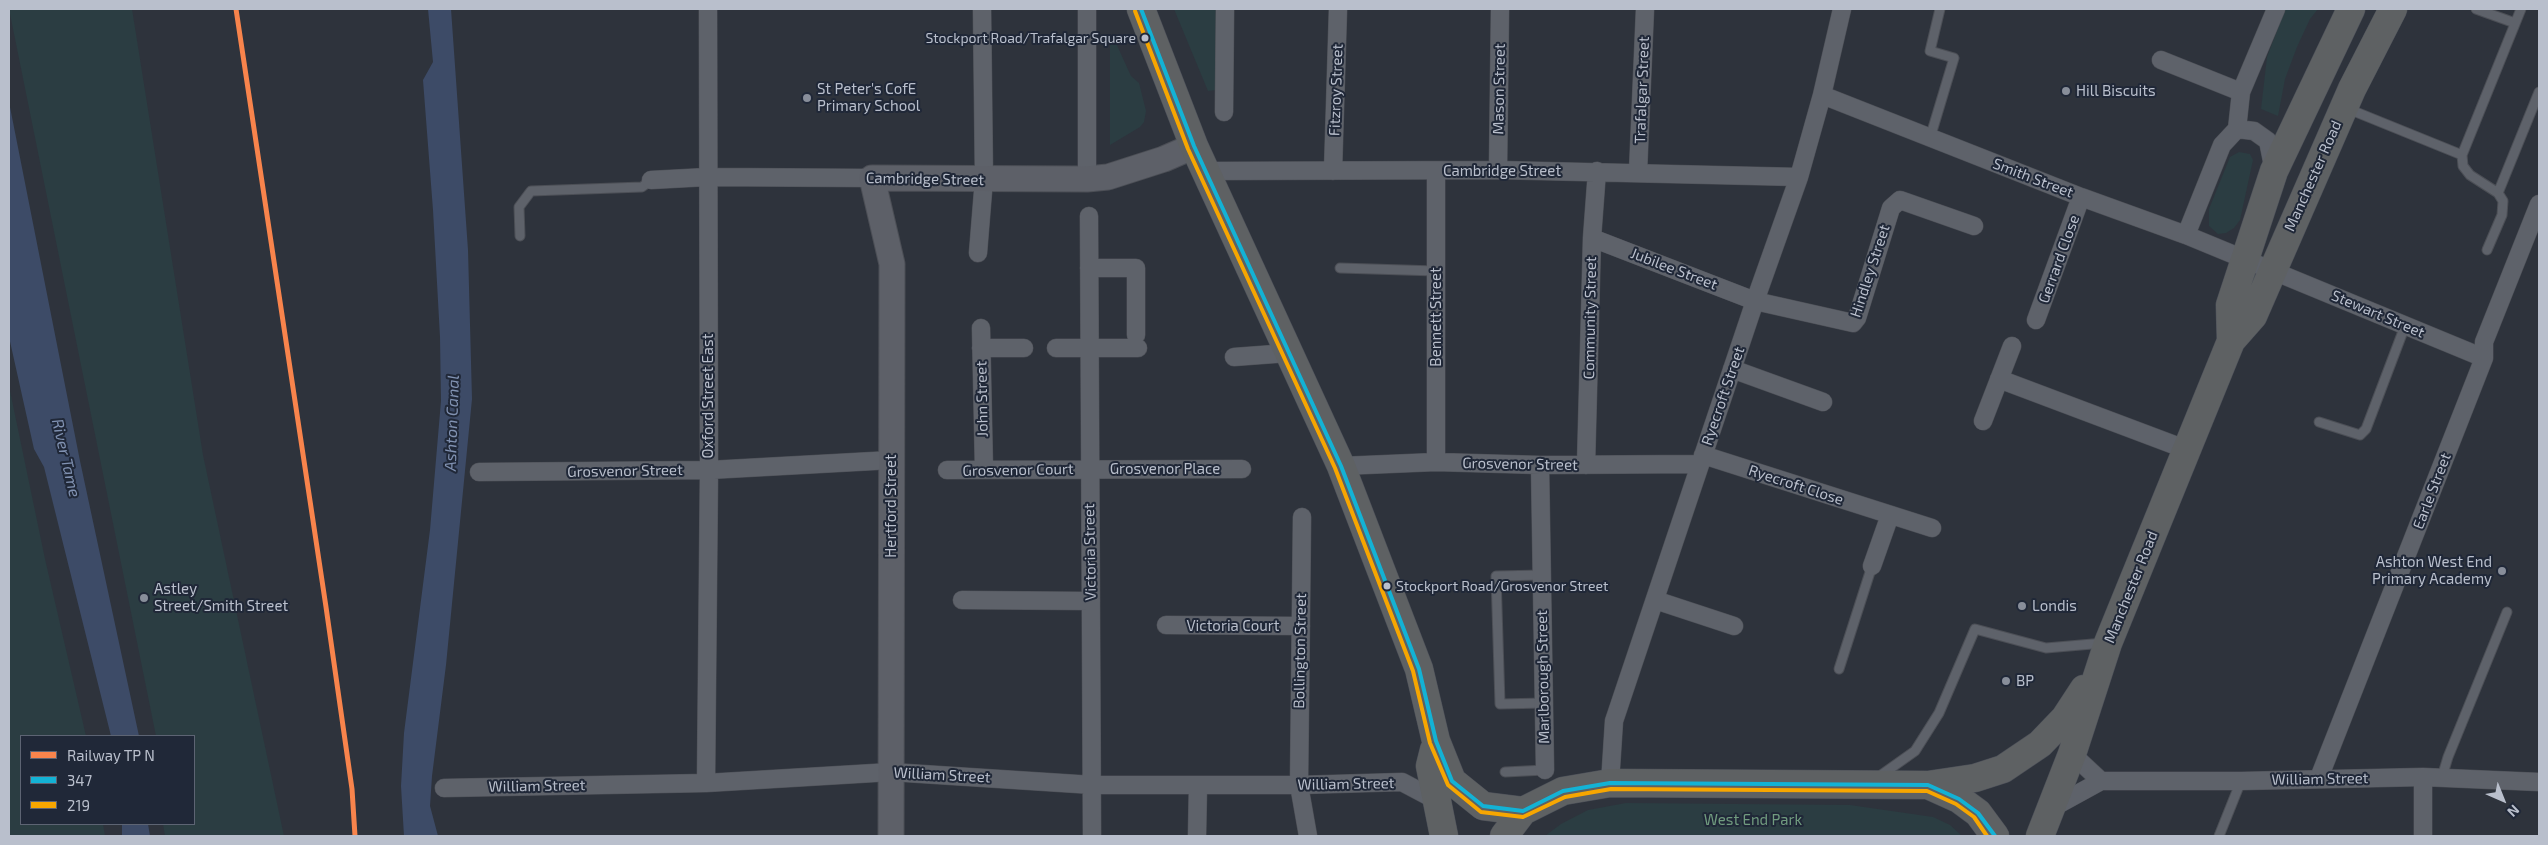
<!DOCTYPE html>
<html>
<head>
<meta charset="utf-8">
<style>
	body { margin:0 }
	#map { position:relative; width:2548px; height:845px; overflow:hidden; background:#2e333c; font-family:"Exo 2",sans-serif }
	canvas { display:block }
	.frame { position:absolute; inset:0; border:10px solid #b9bfcc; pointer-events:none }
	.legend { position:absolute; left:20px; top:735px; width:175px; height:90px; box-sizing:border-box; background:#202838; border:1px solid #5d6473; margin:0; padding:6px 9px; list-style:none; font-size:15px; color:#b9bfcc }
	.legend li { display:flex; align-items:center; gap:10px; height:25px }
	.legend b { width:25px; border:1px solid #5d6473 }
	.north { position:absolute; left:2478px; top:775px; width:50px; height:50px; -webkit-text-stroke:4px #202838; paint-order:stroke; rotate:136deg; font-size:14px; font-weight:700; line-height:20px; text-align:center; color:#b9bfcc }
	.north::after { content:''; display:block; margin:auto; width:18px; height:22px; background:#b9bfcc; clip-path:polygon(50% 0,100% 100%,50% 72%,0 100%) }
</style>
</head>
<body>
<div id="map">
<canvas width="2548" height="845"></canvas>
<div class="frame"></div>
<ul class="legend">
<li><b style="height:6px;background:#f8844c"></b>Railway TP N</li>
<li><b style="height:6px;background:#13b2d5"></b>347</li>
<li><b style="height:6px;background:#f7a600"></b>219</li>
</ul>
<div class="north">N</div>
</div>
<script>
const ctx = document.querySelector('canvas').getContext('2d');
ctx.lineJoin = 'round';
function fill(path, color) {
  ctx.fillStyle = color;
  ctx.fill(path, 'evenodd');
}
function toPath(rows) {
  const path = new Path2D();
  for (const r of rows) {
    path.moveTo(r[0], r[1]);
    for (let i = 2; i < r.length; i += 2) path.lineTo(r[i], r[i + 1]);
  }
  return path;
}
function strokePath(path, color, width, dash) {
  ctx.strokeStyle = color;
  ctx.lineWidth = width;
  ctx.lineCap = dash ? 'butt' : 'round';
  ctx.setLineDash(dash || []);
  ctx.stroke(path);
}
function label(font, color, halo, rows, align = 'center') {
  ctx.font = font + ' "Exo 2",sans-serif';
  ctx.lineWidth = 4;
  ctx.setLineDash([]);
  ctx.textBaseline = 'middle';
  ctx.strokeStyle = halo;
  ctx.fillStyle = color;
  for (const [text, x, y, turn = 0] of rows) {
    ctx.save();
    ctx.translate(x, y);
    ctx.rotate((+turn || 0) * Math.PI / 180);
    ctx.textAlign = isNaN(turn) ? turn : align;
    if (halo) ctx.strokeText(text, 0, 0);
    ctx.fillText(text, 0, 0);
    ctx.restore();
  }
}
fill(toPath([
	[9,9,132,9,203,455,284,836,165,836,163,824,194,824,194,736,156,736],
	[1174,9,1217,9,1216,90,1208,91],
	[2285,9,2318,9,2310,19,2297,47,2285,79,2278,116,2261,109,2267,57],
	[1110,41,1115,41,1131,76,1139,83,1146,111,1144,122,1140,127,1110,145],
	[2239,152,2250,154,2253,160,2240,220,2234,228,2226,233,2218,234,2209,226,2209,209,2230,157],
	[9,386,45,559,86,736,21,736,21,824,103,824,105,836,9,836],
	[1626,803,1850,805,1933,817,1950,825,1962,836,1545,836,1561,824,1588,810]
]), '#2b3d42');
fill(toPath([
	[428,9,451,9,468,250,472,399,446,665,432,776,430,806,438,836,404,836,401,786,404,733,430,530,441,401,440,337,433,210,423,80,433,62],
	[9,102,80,461,139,736,111,736,44,467,34,449,9,337],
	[122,824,148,824,150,836,122,836]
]), '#3d4b67');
const lane = toPath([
	[2476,9,2515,23],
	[2346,108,2462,155,2521,9],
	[1930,138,1954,58,1930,51,1940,9],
	[2462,155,2463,166,2470,175,2498,193,2503,201,2502,215,2487,250],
	[2498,193,2539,92],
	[520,236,519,207,531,191,642,187,651,180],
	[1340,268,1436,271],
	[2319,422,2360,435,2366,429,2405,326],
	[1542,575,1496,576,1500,704,1544,703],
	[1839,669,1872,566],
	[1505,772,1545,770],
	[2442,777,2448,757,2507,612],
	[1877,778,1915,751,1939,713,1975,629,2046,648,2104,643],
	[2219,836,2241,781]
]);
const street = toPath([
	[2161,60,2241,92],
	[1822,95,2081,197,2186,235,2484,358],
	[1224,112,1225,9],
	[2237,129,2241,92,2276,9],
	[1498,170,1500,9],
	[1205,171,1498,170,1799,177],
	[1333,171,1338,9],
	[1436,171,1436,462],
	[1638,172,1645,9],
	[1087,179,1087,9],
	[651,180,707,177,872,178],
	[1089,216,1092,836],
	[2186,235,2222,145,2237,129,2254,131,2268,141,2274,171],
	[1592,238,1755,301,1853,323,1857,318,1891,208,1900,200,1974,226],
	[978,253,984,179,982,9],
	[1089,268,1136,268,1136,335],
	[2036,320,2081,197],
	[981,328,984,470],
	[981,348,1024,348],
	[1056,348,1138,348],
	[1234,357,1288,353],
	[1732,369,1823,402],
	[1999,379,2185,449],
	[1983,421,2012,346],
	[1703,455,1932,528],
	[1540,465,1545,770],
	[1586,465,1592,238,1597,171],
	[1341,466,1436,462,1540,465,1700,464],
	[947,470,1242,469],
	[479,472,709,470,892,460],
	[1302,517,1299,785,1308,836],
	[1872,566,1890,515],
	[962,600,1091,601],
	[1655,600,1734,626],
	[1166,625,1301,626],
	[2072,754,2101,781],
	[2319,778,2484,358,2484,342,2539,204],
	[706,783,709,470,708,9],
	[1610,783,1614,721,1755,301,1799,177,1822,95,1842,9],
	[444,788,706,783,891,772,1093,785,1299,785,1402,782,1436,800],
	[2050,809,2101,781,2241,781,2423,777,2539,782],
	[1197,836,1198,785],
	[2423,836,2423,777]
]);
const secondary = toPath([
	[891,836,892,264,872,178,1087,179,1108,177,1164,159,1194,146]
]);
const highway = toPath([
	[1141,9,1194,146,1341,466,1419,669,1436,741,1452,781,1483,806,1523,811],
	[2231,341,2230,305,2274,171,2351,9],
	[1434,750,1430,766,1444,836],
	[1928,785,1959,799,1978,813,1995,836],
	[1504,836,1523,811,1563,791,1610,783,1928,785,1975,778,2003,769,2040,744,2065,718,2084,689],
	[2040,836,2072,754,2108,643,2231,341,2253,316,2352,89,2393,9]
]);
strokePath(lane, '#4c4f56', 11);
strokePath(street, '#4c4f56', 19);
strokePath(secondary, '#4c4f56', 27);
strokePath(highway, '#4b4f58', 29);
strokePath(lane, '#5e626a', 9);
strokePath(street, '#5e626a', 18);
strokePath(secondary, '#5d6068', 25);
strokePath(highway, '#5e6163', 28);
strokePath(toPath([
	[1141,9,1194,146,1341,466,1419,669,1436,741,1452,781,1483,806,1523,811,1563,791,1610,783,1928,785,1959,799,1978,813,1995,836]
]), '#13b2d5', 4);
strokePath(toPath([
	[1135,11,1188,149,1335,468,1413,671,1430,743,1448,785,1481,812,1523,817,1565,797,1611,789,1927,791,1956,804,1974,817,1987,836]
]), '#f7a600', 4);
strokePath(toPath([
	[236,9,326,607,352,789,355,836]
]), '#f8844c', 5);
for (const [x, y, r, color] of [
	[1145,38,4.5,"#b9bfcc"],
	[2066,91,5,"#888e9a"],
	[807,98,5,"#888e9a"],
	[2502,571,5,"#888e9a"],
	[1387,586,4.5,"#b9bfcc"],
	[144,598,5,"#888e9a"],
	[2022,606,5,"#888e9a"],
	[2006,681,5,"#888e9a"]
]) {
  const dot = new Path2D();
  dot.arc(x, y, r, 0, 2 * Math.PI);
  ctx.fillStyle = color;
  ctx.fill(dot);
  strokePath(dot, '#202838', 2);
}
label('14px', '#b9bfcc', '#202838', [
	["Stockport Road/Trafalgar Square",1136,38],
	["Stockport Road/Grosvenor Street",1396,586,"left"]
], 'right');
label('15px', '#b9bfcc', '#202838', [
	["St Peter's CofE",817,89],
	["Primary School",817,106],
	["Hill Biscuits",2076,91],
	["Ashton West End",2492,562,"right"],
	["Primary Academy",2492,579,"right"],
	["Astley",154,589],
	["Street/Smith Street",154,606],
	["Londis",2032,606],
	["BP",2016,681]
], 'left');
label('15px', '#b9bfcc', '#202838', [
	["Mason Street",1499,89,-89],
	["Fitzroy Street",1336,90,-88],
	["Trafalgar Street",1642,90,-88],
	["Cambridge Street",1502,171],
	["Manchester Road",2313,176,-66],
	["Smith Street",2033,178,21],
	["Cambridge Street",925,179,1],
	["Gerrard Close",2059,259,-70],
	["Jubilee Street",1674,269,21],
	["Hindley Street",1870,271,-72],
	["Stewart Street",2378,314,23],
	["Bennett Street",1436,317,-90],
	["Community Street",1590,318,-89],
	["Oxford Street East",708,396,-90],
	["Ryecroft Street",1723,396,-71],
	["John Street",982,399,-91],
	["Grosvenor Street",1520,464,1],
	["Grosvenor Place",1165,469],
	["Grosvenor Court",1018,470,-1],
	["Grosvenor Street",625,471,-1],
	["Ryecroft Close",1796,485,18],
	["Earle Street",2432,491,-69],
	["Hertford Street",891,506,-90],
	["Victoria Street",1090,552,-91],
	["Manchester Road",2131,587,-68],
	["Victoria Court",1233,626],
	["Bollington Street",1300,651,-89],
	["Marlborough Street",1543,677,-91],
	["William Street",942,775,3],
	["William Street",2320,779,-1],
	["William Street",1346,784,-1],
	["William Street",537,786,-1]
]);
label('15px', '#719c7f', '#202838', [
	["West End Park",1753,820]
]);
label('italic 16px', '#8192b2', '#202838', [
	["Ashton Canal",452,423,-88],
	["River Tame",66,458,77]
]);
</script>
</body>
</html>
